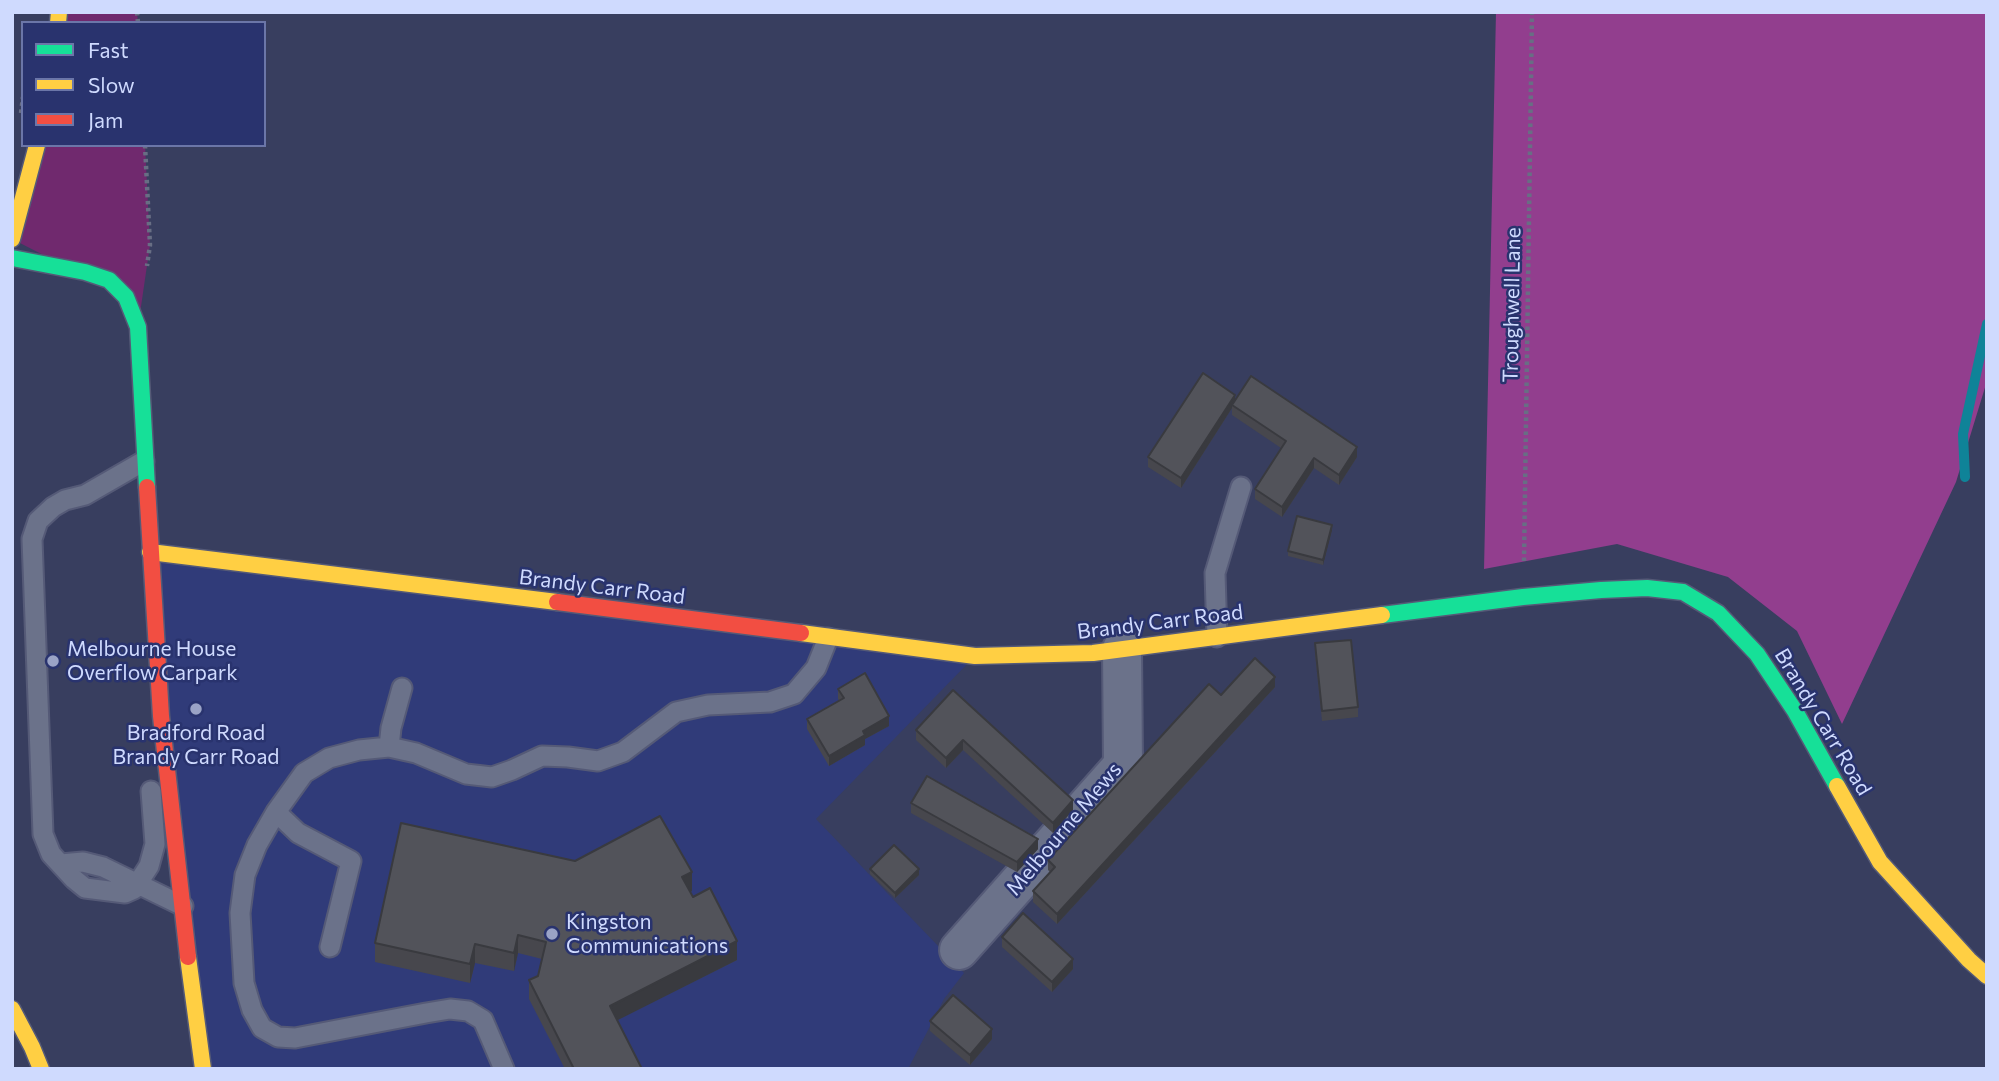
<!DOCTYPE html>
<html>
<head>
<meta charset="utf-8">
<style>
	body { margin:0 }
	#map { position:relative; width:1999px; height:1081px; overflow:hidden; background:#383e5f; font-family:Commissioner,sans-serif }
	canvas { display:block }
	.frame { position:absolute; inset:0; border:14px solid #cfdafe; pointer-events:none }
	.legend { position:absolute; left:21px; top:21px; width:245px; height:126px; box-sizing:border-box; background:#29336e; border:2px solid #6b76a8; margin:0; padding:9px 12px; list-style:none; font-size:21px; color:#cfdafe }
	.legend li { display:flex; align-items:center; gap:14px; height:35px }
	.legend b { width:35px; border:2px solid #6b76a8 }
</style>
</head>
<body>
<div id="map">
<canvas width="1999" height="1081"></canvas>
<div class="frame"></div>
<ul class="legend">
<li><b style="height:9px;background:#16e098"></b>Fast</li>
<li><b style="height:9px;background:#ffcf43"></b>Slow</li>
<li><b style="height:9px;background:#f24e42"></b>Jam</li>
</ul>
</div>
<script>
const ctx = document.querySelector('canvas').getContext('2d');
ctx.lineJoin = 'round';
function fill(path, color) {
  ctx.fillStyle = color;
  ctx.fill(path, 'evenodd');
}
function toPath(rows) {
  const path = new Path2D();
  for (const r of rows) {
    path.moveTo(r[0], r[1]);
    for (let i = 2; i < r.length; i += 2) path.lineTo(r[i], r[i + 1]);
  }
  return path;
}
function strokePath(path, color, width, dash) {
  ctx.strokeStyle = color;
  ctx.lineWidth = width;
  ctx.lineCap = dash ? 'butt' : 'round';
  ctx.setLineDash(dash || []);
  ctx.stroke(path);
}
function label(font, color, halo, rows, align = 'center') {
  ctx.font = font + ' Commissioner,sans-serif';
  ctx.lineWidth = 5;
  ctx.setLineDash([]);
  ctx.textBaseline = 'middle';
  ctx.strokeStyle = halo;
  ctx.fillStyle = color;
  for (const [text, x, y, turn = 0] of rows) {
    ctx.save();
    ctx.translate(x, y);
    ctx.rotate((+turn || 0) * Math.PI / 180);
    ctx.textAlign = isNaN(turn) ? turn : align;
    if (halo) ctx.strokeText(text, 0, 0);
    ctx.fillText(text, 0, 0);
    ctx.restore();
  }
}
fill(toPath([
	[150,552,975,656,816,819,964,973,944,999,908,1069,203,1069]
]), '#303b79');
fill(toPath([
	[59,12,137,12,138,23,58,23],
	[36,145,145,145,150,245,138,327,126,297,12,239]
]), '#70296e');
fill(toPath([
	[1496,12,1987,12,1987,381,1956,482,1842,724,1797,631,1728,577,1617,544,1484,569]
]), '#923e8e');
strokePath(toPath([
	[1965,477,1963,434,1987,324]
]), '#0f8398', 10);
const lane = toPath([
	[144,461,85,495,65,500,53,507,38,521,32,539,43,834,51,854,74,879,85,888,125,893,134,889,149,866,155,844,151,791],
	[1217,637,1215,573,1241,487],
	[389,747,391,728,402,688],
	[276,812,298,833,351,861,330,947],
	[61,864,83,862,103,867,183,906],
	[504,1069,483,1020,468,1011,450,1009,426,1013,295,1038,278,1037,262,1028,252,1010,244,983,240,913,245,875,257,845,276,812,304,773,329,758,359,750,389,747,416,753,466,774,492,777,512,770,542,756,568,757,598,761,623,752,676,712,708,705,770,702,794,694,816,668,828,638]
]);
const street = toPath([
	[959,950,1123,765,1122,649]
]);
const fast = toPath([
	[12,258,85,272,109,280,126,297,138,327,147,487],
	[1382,615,1523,597,1601,590,1647,588,1683,592,1718,613,1757,654,1795,711,1837,786]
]);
const slow = toPath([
	[58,23,59,12],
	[12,239,37,145],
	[150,552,557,602],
	[801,633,975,656,1093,653,1382,615],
	[1837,786,1880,862,1969,960,1987,976],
	[188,957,203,1069],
	[12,1009,32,1047,41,1069]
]);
const jam = toPath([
	[147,487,161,716,188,957],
	[557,602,801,633]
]);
strokePath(lane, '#555a77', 23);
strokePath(street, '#555a77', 42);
strokePath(fast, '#555a77', 19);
strokePath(slow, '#555a77', 19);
strokePath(jam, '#555a77', 19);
strokePath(toPath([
	[137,12,138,23],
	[21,113,23,97],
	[145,145,150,245,147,266],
	[1524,561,1532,12]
]), '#686e84', 4.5, [3.5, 3.5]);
strokePath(lane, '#6b728a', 19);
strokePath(street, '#6b728a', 38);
strokePath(fast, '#16e098', 16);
strokePath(slow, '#ffcf43', 16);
strokePath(jam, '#f24e42', 16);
fill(toPath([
	[1235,401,1357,457,1339,485,1314,468,1282,517,1255,499,1255,489,1281,448,1232,415,1232,408,1181,488,1148,467,1148,457],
	[1332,530,1323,565,1288,556,1288,551],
	[1315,643,1358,707,1358,717,1322,721,1315,653],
	[1275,687,1057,924,1033,902,1033,891,1050,872,1048,870,1048,860,1221,695],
	[838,689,889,726,865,739,865,745,829,766,807,729,807,719,839,700,838,699],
	[953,690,1073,810,1053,833,963,750,946,768,916,740,916,730],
	[911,803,1038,849,1017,872,911,813],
	[575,861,692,891,690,892,737,960,617,1020,642,1069,565,1069,529,999,529,980,538,976,542,959,518,953,514,971,475,963,470,983,375,962,375,943],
	[870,869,919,875,895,898,870,874],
	[1002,937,1073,969,1052,992,1002,947],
	[930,1021,992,1039,970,1065,930,1031]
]), '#47474d');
fill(toPath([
	[1235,395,1235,405,1232,405,1232,408,1181,488,1181,478],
	[1357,447,1357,457,1339,485,1339,475],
	[1314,458,1314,468,1282,517,1282,507],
	[1332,525,1332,530,1323,565,1323,560],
	[1275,677,1275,687,1057,924,1057,914],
	[889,716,889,726,865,739,865,745,829,766,829,756,863,731],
	[963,740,963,750,946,768,946,758],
	[1073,800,1073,810,1053,833,1053,823],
	[1038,839,1038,849,1017,872,1017,862],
	[919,869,919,875,895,898,895,893],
	[692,872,692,891,682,896,682,877],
	[518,935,518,953,514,971,514,953],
	[737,941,737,960,610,1024,610,1006],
	[475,944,475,963,470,983,470,964],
	[1073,959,1073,969,1052,992,1052,982],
	[992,1029,992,1039,970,1065,970,1055]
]), '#393a3f');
const building = toPath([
	[1203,373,1235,395,1181,478,1148,457,1203,373],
	[1251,376,1357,447,1339,475,1314,458,1282,507,1255,489,1286,441,1232,405,1251,376],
	[1297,516,1332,525,1323,560,1288,551,1297,516],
	[1351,640,1358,707,1322,711,1315,643,1351,640],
	[1255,658,1275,677,1057,914,1033,891,1055,867,1048,860,1209,684,1221,695,1255,658],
	[865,673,889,716,863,731,865,735,829,756,807,719,844,698,838,689,865,673],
	[953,690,1073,800,1053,823,963,740,946,758,916,730,953,690],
	[927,776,1038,839,1017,862,911,803,927,776],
	[660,816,692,872,682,877,693,897,710,888,737,941,610,1006,642,1069,574,1069,529,980,538,976,546,942,518,935,514,953,475,944,470,964,375,943,401,823,575,861,660,816],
	[894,845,919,869,895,893,870,869,894,845],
	[1023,913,1073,959,1052,982,1002,937,1023,913],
	[953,995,992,1029,970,1055,930,1021,953,995]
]);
fill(building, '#52535a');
strokePath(building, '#393a3f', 2);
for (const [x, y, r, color] of [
	[53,661,7,"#9aa3c6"],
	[196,709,7,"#9aa3c6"],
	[552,934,7,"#9aa3c6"]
]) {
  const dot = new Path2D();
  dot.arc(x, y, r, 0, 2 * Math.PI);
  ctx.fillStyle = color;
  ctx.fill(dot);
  strokePath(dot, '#29336e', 2.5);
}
label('21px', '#cfdafe', '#29336e', [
	["Troughwell Lane",1512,305,-89],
	["Brandy Carr Road",602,587,7],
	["Brandy Carr Road",1160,622,-7],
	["Brandy Carr Road",1823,722,59],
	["Melbourne Mews",1064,829,-50]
]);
label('21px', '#cfdafe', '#29336e', [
	["Melbourne House",67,649],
	["Overflow Carpark",67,673],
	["Bradford Road",196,733,"center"],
	["Brandy Carr Road",196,757,"center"],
	["Kingston",566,922],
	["Communications",566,946]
], 'left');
</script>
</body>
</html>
